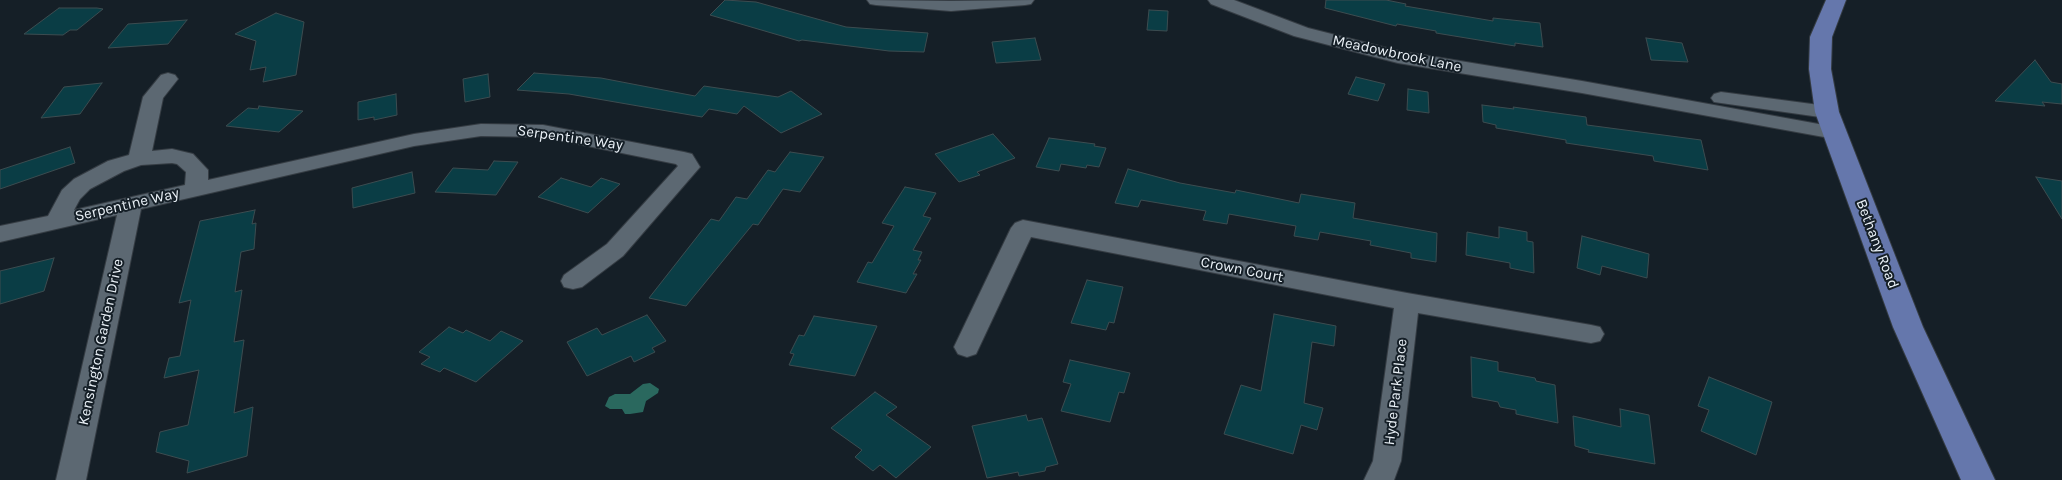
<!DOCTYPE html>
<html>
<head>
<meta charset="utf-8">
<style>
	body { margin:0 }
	canvas { display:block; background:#151f27 }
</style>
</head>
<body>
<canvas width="2062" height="480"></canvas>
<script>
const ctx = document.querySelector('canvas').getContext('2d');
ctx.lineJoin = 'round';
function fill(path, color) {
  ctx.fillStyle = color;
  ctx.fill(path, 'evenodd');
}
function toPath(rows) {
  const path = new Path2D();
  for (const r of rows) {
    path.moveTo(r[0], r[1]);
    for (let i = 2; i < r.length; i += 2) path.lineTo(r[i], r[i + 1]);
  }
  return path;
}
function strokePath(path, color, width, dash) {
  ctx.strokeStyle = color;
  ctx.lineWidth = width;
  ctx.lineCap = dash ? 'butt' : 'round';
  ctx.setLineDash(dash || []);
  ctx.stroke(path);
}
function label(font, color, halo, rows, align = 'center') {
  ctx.font = font + ' Karla,sans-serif';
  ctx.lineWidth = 4;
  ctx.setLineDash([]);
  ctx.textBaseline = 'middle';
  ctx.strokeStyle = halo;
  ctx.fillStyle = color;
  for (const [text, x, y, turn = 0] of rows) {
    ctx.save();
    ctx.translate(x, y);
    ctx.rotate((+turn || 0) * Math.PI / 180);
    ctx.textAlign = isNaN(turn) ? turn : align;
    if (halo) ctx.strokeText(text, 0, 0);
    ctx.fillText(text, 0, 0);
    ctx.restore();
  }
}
fill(toPath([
	[650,383,659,389,658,393,646,401,643,412,630,414,625,414,622,409,610,409,605,406,609,397,615,394,630,394,643,384]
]), '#2a685e');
const building = toPath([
	[725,0,756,2,846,27,928,33,924,52,889,51,802,40,799,41,710,15,725,0],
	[1326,0,1386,0,1406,4,1405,6,1493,21,1493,18,1540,23,1543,47,1515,43,1515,46,1436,33,1436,31,1397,24,1396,26,1325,8,1326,0],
	[59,8,97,8,103,9,77,30,70,30,63,35,24,34,59,8],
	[1149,10,1168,11,1167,31,1147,30,1149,10],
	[276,13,304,22,296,75,263,82,266,67,250,70,256,41,235,34,276,13],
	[187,20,168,44,108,48,128,24,187,20],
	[1035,38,1041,60,996,63,992,42,1035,38],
	[1646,38,1682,43,1688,62,1651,60,1646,38],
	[2035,60,2051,82,2062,84,2062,104,2042,102,2045,106,1995,101,2035,60],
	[534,73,601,78,695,96,704,86,778,97,791,91,822,114,781,133,744,106,737,114,709,109,702,117,569,94,517,90,534,73],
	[488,74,490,97,465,102,463,79,488,74],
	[1356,77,1385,84,1378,101,1348,94,1356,77],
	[102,83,80,114,41,118,64,87,102,83],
	[1408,89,1428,92,1429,113,1407,110,1408,89],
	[396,94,397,115,374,120,374,117,358,120,358,102,396,94],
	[1482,105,1514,109,1513,107,1586,117,1587,125,1701,140,1708,170,1654,161,1653,156,1566,143,1566,140,1496,128,1496,125,1483,122,1482,105],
	[259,106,303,111,279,132,226,126,248,108,258,109,259,106],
	[993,134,1015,158,977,172,980,175,959,182,935,154,993,134],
	[1049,138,1095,144,1094,146,1106,148,1099,167,1087,165,1086,168,1061,164,1059,171,1036,167,1049,138],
	[70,147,75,163,0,189,0,170,70,147],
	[790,152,824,157,800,192,783,189,758,225,753,224,686,306,649,298,711,219,719,221,736,197,747,199,768,170,775,172,790,152],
	[494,161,518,162,496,195,435,192,453,168,488,170,494,161],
	[1128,169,1180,183,1235,193,1236,190,1299,203,1301,194,1355,203,1353,218,1437,233,1436,262,1411,258,1411,253,1370,245,1371,241,1320,232,1318,240,1294,236,1296,226,1229,214,1227,224,1203,220,1206,211,1141,200,1138,207,1115,203,1128,169],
	[412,172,415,193,353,208,352,188,412,172],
	[2036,177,2062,181,2062,219,2036,177],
	[561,178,591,187,601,178,620,184,588,213,538,197,561,178],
	[905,187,936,193,923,216,931,218,913,250,922,252,918,260,921,260,913,274,917,274,906,293,857,282,868,262,872,263,894,226,882,223,905,187],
	[255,210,252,224,256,223,254,249,241,252,235,292,242,290,234,342,244,340,234,413,253,407,247,456,187,473,189,461,156,452,160,432,188,425,199,370,164,378,169,358,180,356,191,300,179,303,200,221,255,210],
	[1499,227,1527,232,1527,241,1533,242,1534,273,1510,268,1510,263,1466,255,1467,232,1499,238,1499,227],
	[1582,236,1649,254,1647,278,1602,266,1600,275,1577,268,1582,236],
	[54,258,44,291,0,304,0,271,54,258],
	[1087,280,1123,287,1114,323,1109,322,1106,330,1071,323,1087,280],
	[1274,314,1336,326,1334,346,1312,342,1304,403,1323,408,1317,430,1301,425,1293,454,1224,434,1241,385,1261,391,1274,314],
	[647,315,666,341,652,348,655,352,634,362,631,356,587,376,567,342,597,328,602,335,647,315],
	[814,316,877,326,855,376,789,365,794,354,790,353,799,335,804,336,814,316],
	[449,327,463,333,466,330,490,341,501,331,523,341,476,382,444,368,440,372,421,364,430,357,419,352,449,327],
	[1471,357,1498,362,1498,371,1535,378,1536,381,1555,385,1558,423,1516,414,1516,410,1500,407,1498,402,1472,397,1471,357],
	[1070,360,1130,373,1124,393,1119,392,1110,422,1061,411,1071,384,1063,382,1070,360],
	[1709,377,1772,402,1756,455,1701,431,1709,410,1698,406,1709,377],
	[875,392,897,407,886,415,931,447,896,478,880,465,873,471,855,457,862,450,831,428,875,392],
	[1620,409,1649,415,1655,464,1588,452,1589,450,1575,446,1573,416,1621,427,1620,409],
	[1026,415,1028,421,1042,418,1058,464,1046,467,1045,471,1019,476,1018,472,987,478,972,426,1026,415]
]);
fill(building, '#0a3d45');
strokePath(building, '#3c4c50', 1);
const minor = toPath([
	[867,0,951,1,1034,0,1031,4,1025,5,951,11,876,5,870,4,867,0],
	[1208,0,1234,0,1308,28,1399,51,1582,81,1835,127,1842,129,1846,133,1842,137,1835,139,1582,93,1398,63,1294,36,1211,4,1208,0],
	[168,73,175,75,178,79,163,98,152,151,172,149,193,154,208,170,208,180,414,134,481,124,543,125,684,152,692,154,700,167,623,256,582,287,573,289,564,287,561,281,564,275,607,244,678,166,676,164,543,137,481,136,414,146,141,209,86,480,56,480,117,215,0,242,0,226,48,216,62,190,74,179,108,161,129,155,143,97,161,75,168,73],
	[172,163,177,164,186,172,185,185,74,210,80,199,90,189,124,171,141,165,172,163],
	[1721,92,1827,106,1834,108,1837,112,1834,116,1827,118,1714,102,1711,98,1714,94,1721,92],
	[1023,220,1407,293,1591,325,1600,327,1604,334,1600,341,1591,343,1418,313,1401,461,1394,480,1364,480,1373,461,1394,308,1031,237,976,354,967,357,958,354,954,347,1011,228,1015,223,1023,220]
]);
const major = toPath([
	[1826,0,1846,0,1832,37,1831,69,1839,112,1923,327,1995,480,1961,480,1893,327,1815,112,1809,69,1810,37,1826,0]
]);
strokePath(minor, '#353c43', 2);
strokePath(major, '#353c43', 2);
fill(minor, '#5c6872');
fill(major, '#6577ac');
label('15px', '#eaf1f7', '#151f27', [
	["Meadowbrook Lane",1397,54,12],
	["Serpentine Way",570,138,8],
	["Serpentine Way",127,205,-13],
	["Bethany Road",1877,244,69],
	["Crown Court",1242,270,11],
	["Kensington Garden Drive",101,342,-78],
	["Hyde Park Place",1396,392,-83]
]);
</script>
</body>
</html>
